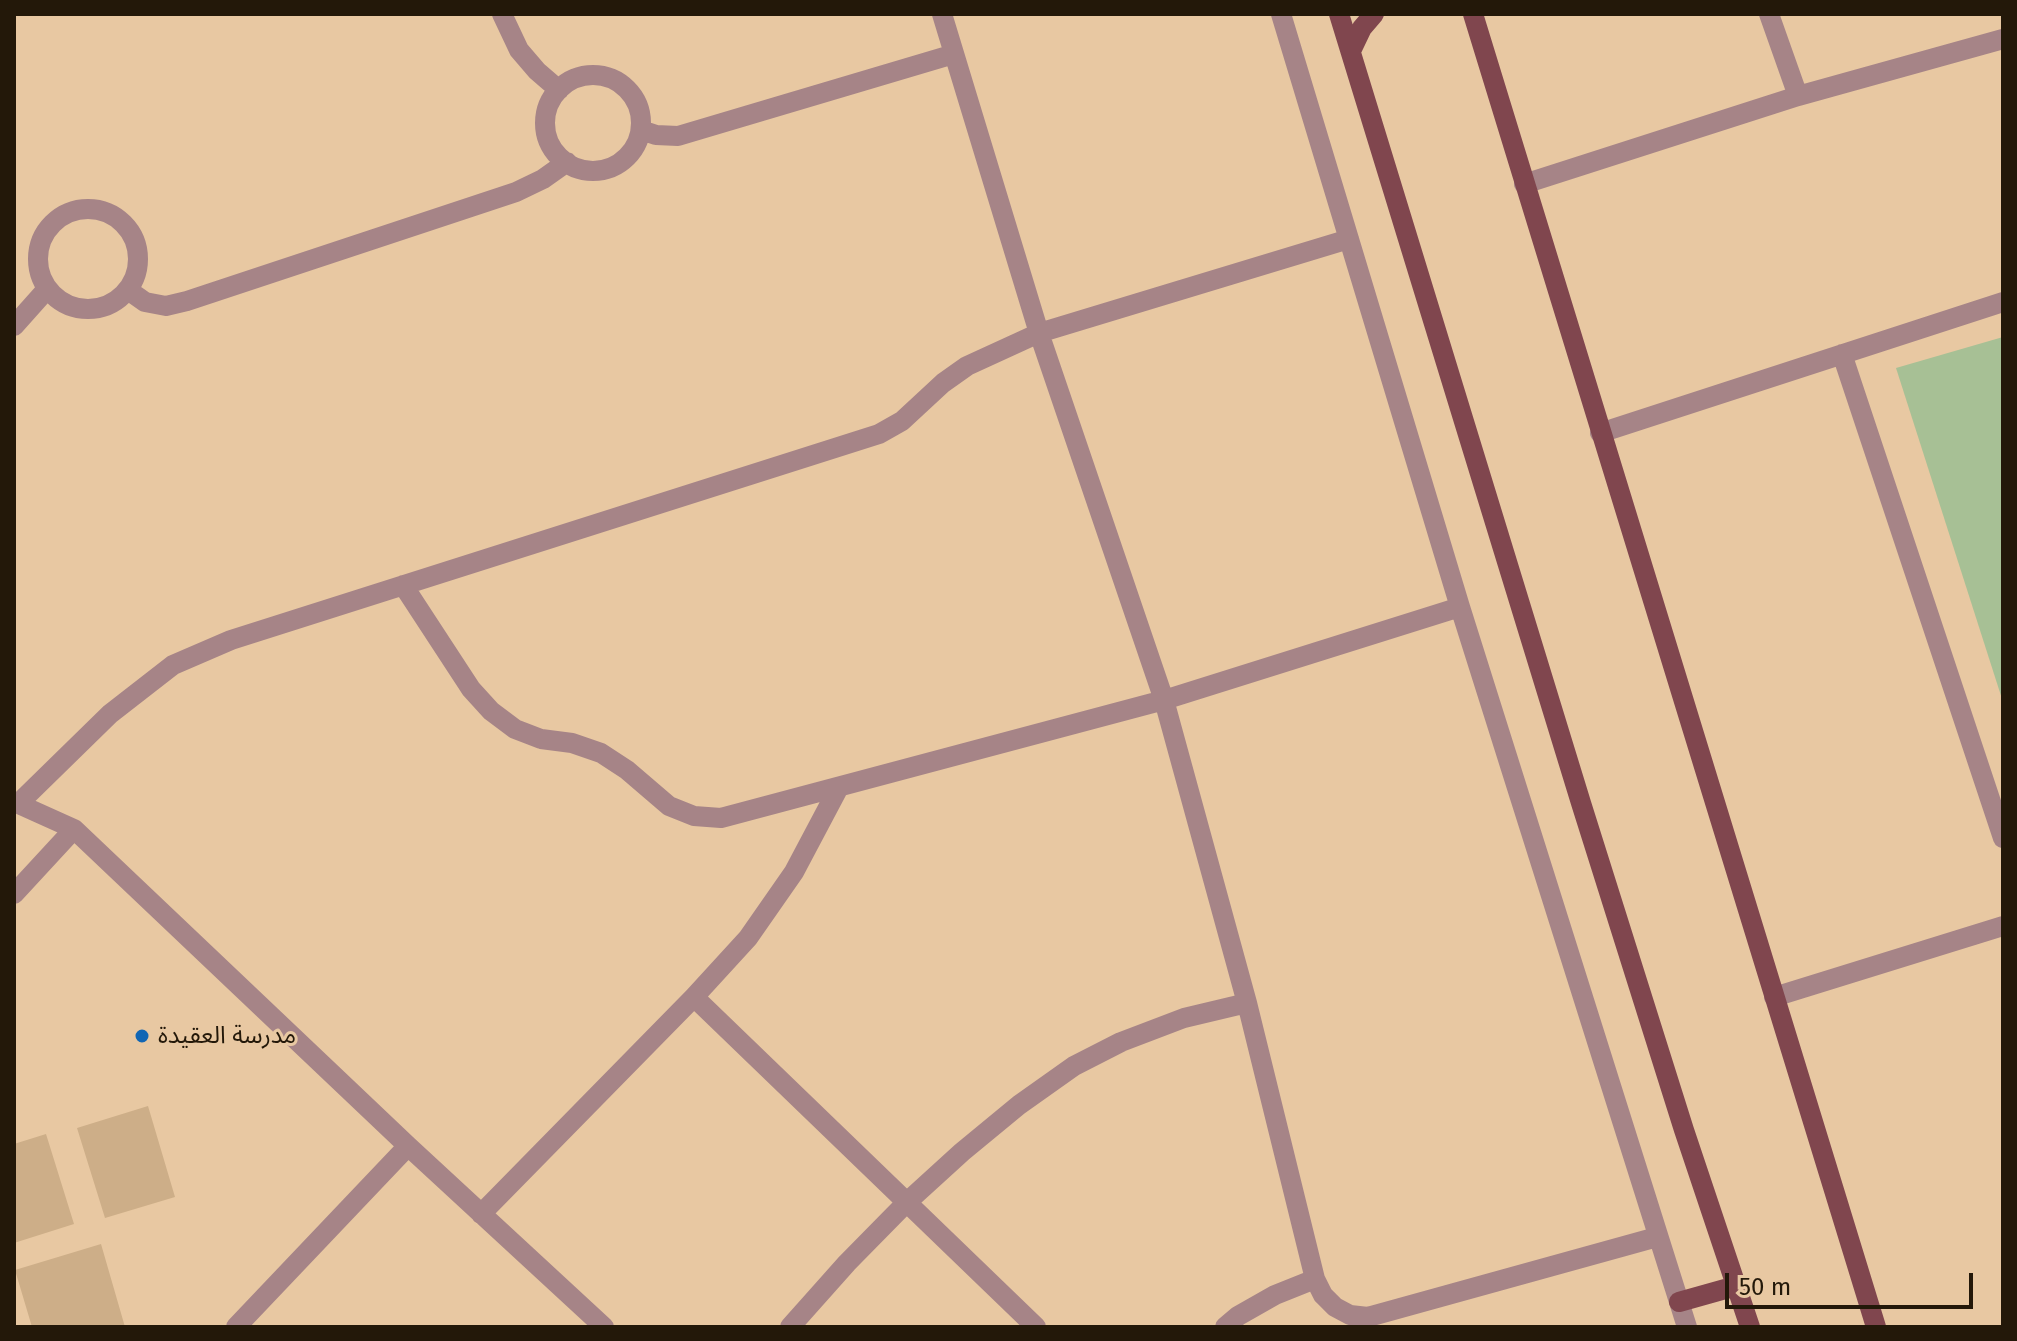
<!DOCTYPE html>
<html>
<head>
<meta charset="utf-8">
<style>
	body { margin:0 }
	#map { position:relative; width:2017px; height:1341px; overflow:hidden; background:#e8c8a2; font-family:"Fira Sans",sans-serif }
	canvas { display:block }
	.frame { position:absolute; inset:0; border:16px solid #231809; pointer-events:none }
	.scale { position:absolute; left:1725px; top:1273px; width:248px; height:36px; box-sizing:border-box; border:4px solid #231809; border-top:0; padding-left:10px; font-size:24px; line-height:28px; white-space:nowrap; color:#231809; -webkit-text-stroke:6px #e8c8a2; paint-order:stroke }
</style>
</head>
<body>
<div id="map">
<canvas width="2017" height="1341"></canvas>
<div class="frame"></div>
<div class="scale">50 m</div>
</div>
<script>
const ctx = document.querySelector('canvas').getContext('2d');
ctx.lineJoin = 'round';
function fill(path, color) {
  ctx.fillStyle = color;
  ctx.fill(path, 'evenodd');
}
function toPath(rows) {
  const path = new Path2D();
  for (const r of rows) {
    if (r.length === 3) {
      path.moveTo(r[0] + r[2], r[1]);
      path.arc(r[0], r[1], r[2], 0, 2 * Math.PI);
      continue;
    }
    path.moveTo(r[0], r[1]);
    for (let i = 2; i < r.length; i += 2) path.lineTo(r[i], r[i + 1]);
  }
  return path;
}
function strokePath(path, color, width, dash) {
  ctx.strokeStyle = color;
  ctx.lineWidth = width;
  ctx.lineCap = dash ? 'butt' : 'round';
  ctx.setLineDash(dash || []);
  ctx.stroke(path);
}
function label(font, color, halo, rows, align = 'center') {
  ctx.font = font + ' "Fira Sans","Noto Sans Arabic",sans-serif';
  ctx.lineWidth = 6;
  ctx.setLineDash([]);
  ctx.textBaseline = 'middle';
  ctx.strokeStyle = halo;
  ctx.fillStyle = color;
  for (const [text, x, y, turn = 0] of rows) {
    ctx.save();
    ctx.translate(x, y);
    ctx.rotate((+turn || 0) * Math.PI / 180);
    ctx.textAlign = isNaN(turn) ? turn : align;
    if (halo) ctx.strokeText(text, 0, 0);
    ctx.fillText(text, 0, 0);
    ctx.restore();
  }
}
fill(toPath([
	[2003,337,2003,702,1896,368]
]), '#a7c095');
fill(toPath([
	[148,1106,175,1197,105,1218,77,1128],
	[46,1134,74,1224,14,1243,14,1144],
	[101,1244,125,1327,32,1327,15,1270]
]), '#cdae88');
strokePath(toPath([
	[502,14,519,50,537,71,559,90],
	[942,14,1039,333,1164,700,1247,1003,1315,1279,1323,1295,1335,1307,1350,1315,1368,1317,1657,1237],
	[1281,14,1460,607,1687,1327],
	[1769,14,1798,96],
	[593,123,48],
	[641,130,656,135,678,136,954,54],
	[1524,184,1798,96,2003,39],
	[88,259,50],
	[128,290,145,302,166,306,187,301,516,192,543,179,567,162],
	[14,326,47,289],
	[1842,354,2003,838],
	[1600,433,2003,302],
	[403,585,471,689,491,711,515,729,541,739,572,743,601,753,627,770,669,806,694,816,721,818,1164,700,1460,607],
	[14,802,74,829,408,1146,604,1327],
	[18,804,110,714,173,665,231,640,879,434,902,421,943,383,967,366,1039,333,1349,239],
	[14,894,74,829],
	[694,997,1036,1327],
	[1774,997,2003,926],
	[481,1214,694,997,748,938,794,872,839,787],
	[236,1327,408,1146],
	[790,1327,847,1263,906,1203,962,1152,1019,1105,1074,1066,1121,1042,1184,1018,1247,1003],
	[1225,1327,1238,1316,1275,1295,1315,1279]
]), '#a68487', 20);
strokePath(toPath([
	[1339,14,1581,803,1684,1130,1750,1327],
	[1473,14,1876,1327],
	[1351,51,1362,28,1374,14],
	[1679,1302,1736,1286]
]), '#80464e', 20);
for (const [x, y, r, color] of [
	[142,1036,8,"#1166b4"]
]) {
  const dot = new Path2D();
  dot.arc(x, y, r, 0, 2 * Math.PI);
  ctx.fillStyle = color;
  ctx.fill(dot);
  strokePath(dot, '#e8c8a2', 3);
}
label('24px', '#231809', '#e8c8a2', [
	["مدرسة العقيدة",158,1036]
], 'left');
</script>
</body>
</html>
